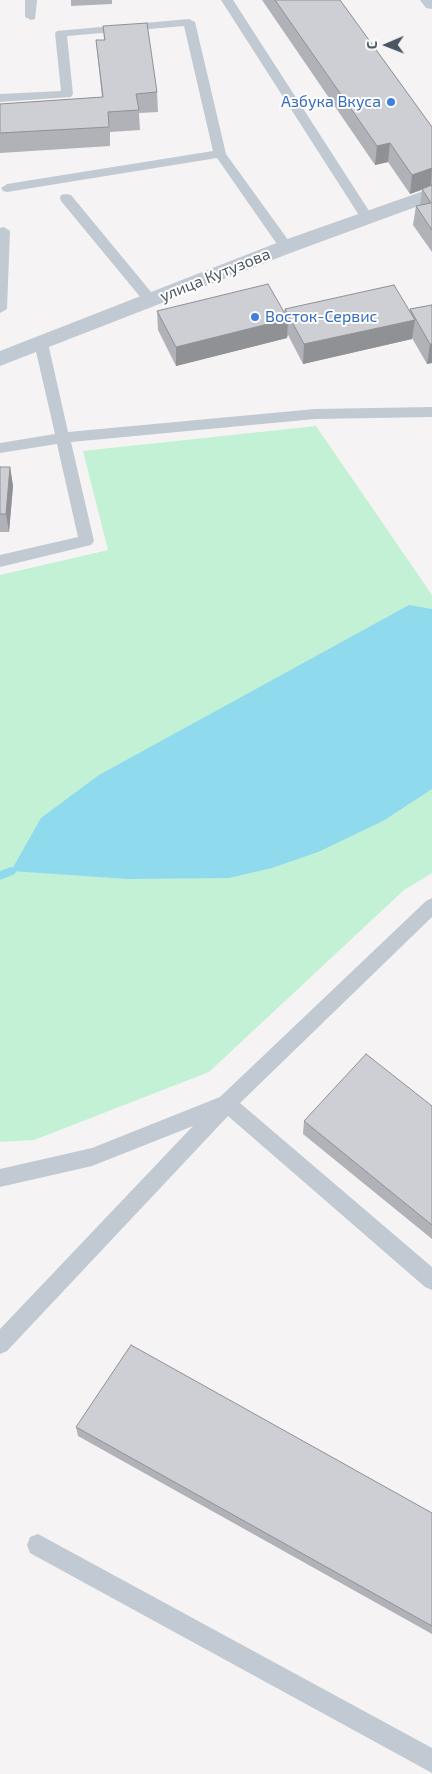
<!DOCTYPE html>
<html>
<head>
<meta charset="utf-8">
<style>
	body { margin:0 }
	#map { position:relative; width:432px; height:1774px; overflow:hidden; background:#f5f3f3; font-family:"Exo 2",sans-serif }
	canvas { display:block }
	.north { position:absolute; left:362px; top:20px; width:50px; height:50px; -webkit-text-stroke:4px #fff; paint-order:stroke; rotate:269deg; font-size:14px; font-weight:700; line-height:20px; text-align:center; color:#4a5661 }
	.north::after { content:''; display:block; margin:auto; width:18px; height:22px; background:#4a5661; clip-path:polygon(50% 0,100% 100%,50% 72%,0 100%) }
</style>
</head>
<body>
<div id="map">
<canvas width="432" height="1774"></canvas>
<div class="north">С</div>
</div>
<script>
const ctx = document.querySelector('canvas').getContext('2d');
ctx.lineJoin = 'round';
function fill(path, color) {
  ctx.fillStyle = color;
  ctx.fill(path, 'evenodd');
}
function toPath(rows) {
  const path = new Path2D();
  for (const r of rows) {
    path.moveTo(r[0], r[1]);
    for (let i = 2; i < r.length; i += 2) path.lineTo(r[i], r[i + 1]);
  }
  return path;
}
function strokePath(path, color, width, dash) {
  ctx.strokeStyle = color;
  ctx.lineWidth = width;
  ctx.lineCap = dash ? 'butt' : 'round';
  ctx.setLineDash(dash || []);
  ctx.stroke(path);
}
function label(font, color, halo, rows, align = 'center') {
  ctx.font = font + ' "Exo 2",sans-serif';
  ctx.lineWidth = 4;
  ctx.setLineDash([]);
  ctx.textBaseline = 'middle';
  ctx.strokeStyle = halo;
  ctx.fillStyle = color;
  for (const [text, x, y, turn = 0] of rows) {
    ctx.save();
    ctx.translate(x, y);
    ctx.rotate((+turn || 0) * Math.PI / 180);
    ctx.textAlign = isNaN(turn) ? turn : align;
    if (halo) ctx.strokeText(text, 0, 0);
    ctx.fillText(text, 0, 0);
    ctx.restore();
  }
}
fill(toPath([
	[316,426,432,595,432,873,404,890,209,1072,34,1140,0,1142,0,575,108,550,83,451]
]), '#c3f1d5');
fill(toPath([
	[409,605,432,609,432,789,383,821,318,852,272,868,229,878,128,879,11,871,41,818,99,775]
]), '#90daee');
fill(toPath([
	[11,867,15,868,16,871,15,874,0,880,0,871,11,867]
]), '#90daee');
fill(toPath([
	[25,0,37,0,35,19,31,20,25,17,25,0],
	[221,0,233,0,373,217,372,220,362,220,221,0],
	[189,19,195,22,226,154,291,244,293,247,291,250,281,250,217,158,7,192,3,191,1,188,7,184,213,151,184,26,67,36,73,94,71,97,0,102,0,94,61,91,55,33,57,31,189,19],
	[66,194,71,195,156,298,158,301,156,304,146,304,61,201,60,198,61,195,66,194],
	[4,227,10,231,7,309,0,313,0,228,4,227],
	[41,338,48,343,68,432,315,409,432,407,432,417,315,419,71,442,94,541,91,545,0,567,0,555,78,537,57,444,0,453,0,443,55,434,34,343,41,338],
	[432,898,432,917,240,1103,432,1267,432,1290,425,1287,228,1116,7,1351,0,1354,0,1329,193,1126,92,1166,0,1187,0,1169,92,1148,220,1097,426,901,432,898],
	[38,1534,432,1748,432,1773,30,1553,27,1545,30,1537,38,1534]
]), '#c1cad2');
fill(toPath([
	[432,188,432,201,293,252,0,366,0,351,279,242,432,188]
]), '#c1cad2');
fill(toPath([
	[420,0,432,0,432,9,426,8,420,0]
]), '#c1cbd6');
fill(toPath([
	[71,0,112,0,112,4,71,6],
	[262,0,340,0,432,127,432,252,413,225,416,206,420,205,422,190,410,194,388,162,375,165],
	[103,26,157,92,158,112,139,113,140,130,110,132,110,146,0,153,0,104,102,97,98,60,96,40,104,40],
	[432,305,432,363,427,364,412,338,412,339,303,364,288,335,287,338,176,366,158,330,157,311,284,312,285,309,409,311,410,309],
	[0,467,10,467,13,486,9,532,0,532],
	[432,1106,432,1239,303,1134,304,1121],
	[76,1427,432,1513,432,1634,78,1436]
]), '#b0b2b7');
fill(toPath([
	[390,143,388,162,375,165,377,146],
	[432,168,431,186,410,194,412,175],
	[288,319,287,338,176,366,176,347],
	[415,320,412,339,303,364,304,344],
	[430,344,432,344,432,363,427,364],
	[10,467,13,486,9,532,6,514]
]), '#909195');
const building = toPath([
	[275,0,340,0,432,127,432,168,412,175,390,143,377,146,275,0],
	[147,23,157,92,136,94,139,110,108,112,109,127,0,133,0,104,103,97,96,40,105,40,103,26,147,23],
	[432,185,432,230,416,206,431,203,422,189,432,185],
	[268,284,288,319,176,347,157,311,268,284],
	[394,285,415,320,304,344,285,309,394,285],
	[432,305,432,344,430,344,410,309,432,305],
	[0,467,10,467,6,514,0,514,0,467],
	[366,1054,432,1106,432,1225,304,1121,366,1054],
	[131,1345,432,1513,432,1626,76,1427,131,1345]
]);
fill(building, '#cdcfd5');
strokePath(building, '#909195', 1);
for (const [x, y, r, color] of [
	[391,102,5,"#3f7fe0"],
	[255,317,5,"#3f7fe0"]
]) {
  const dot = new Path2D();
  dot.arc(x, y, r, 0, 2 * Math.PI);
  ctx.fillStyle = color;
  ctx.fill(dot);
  strokePath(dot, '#fff', 2);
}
label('16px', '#366cbe', '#fff', [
	["Азбука Вкуса",381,102],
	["Восток-Сервис",265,317,"left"]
], 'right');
label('16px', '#4a5661', '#fff', [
	["улица Кутузова",215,275,-22]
]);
</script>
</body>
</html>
